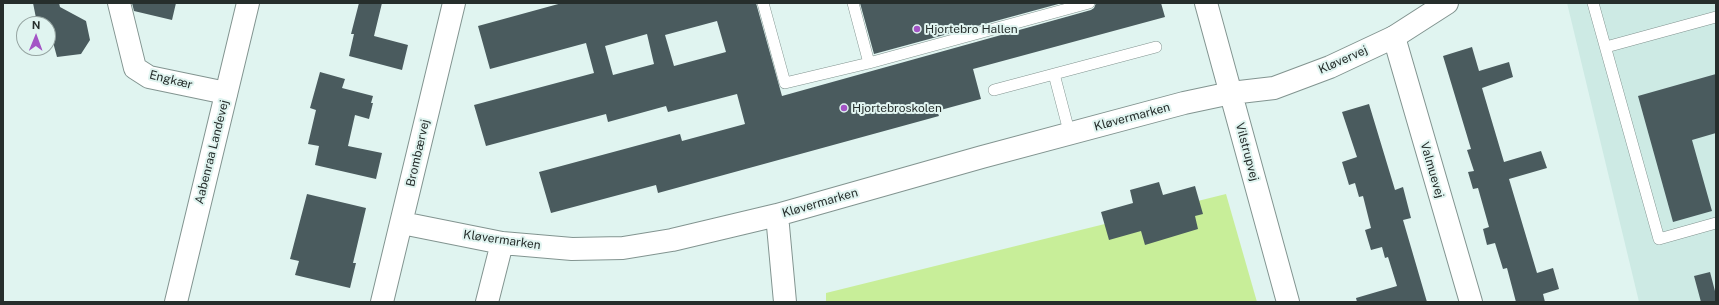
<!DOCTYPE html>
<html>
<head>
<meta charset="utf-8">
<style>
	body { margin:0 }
	#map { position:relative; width:1719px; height:305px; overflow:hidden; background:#e0f4f0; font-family:"Public Sans",sans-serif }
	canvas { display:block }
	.frame { position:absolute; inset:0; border:4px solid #262e2c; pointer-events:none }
	.north { position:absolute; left:16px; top:16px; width:40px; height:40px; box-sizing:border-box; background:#e0f4f0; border:1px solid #96a5a2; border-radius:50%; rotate:1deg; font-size:11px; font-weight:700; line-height:16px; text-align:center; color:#262e2c }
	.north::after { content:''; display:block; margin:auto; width:14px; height:18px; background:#a354c5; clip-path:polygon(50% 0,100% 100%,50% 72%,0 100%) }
</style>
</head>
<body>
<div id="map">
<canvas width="1719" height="305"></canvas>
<div class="frame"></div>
<div class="north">N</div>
</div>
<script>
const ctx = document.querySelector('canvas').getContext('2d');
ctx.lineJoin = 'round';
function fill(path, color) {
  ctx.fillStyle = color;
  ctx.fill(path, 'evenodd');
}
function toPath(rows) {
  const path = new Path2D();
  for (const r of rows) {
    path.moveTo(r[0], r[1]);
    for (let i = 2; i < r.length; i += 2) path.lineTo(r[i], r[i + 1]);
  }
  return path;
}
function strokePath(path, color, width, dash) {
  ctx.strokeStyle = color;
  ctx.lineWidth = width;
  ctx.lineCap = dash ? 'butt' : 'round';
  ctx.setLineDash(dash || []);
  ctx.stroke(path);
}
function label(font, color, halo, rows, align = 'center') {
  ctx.font = font + ' "Public Sans",sans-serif';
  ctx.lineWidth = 4;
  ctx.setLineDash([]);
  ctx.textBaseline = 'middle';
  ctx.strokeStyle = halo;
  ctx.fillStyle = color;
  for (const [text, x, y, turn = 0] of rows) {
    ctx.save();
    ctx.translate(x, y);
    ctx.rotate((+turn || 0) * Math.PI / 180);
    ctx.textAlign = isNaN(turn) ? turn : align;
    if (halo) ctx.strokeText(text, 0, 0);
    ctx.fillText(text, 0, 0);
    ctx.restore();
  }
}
fill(toPath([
	[1567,3,1716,3,1716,302,1639,302]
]), '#cdeae4');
fill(toPath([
	[1226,194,1257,302,826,302,826,293]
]), '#c8ee99');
fill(toPath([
	[33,3,59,3,60,7,86,21,90,40,81,54,57,57,47,20,37,23],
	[132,3,176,3,172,20,134,11],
	[359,3,382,3,374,36,408,45,402,70,349,56,354,34,351,34],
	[562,3,756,3,782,96,1091,10,1094,8,1096,3,1161,3,1165,17,973,69,981,99,937,111,939,116,658,193,656,185,551,213,539,172,680,134,682,141,745,124,737,94,668,112,666,106,608,122,606,114,486,146,474,105,594,73,586,43,490,69,478,26],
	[717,21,726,52,674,66,665,35],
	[647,34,654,64,613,75,605,46],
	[860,3,1062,3,874,54],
	[1472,47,1479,71,1509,62,1513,77,1482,88,1504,162,1541,151,1547,168,1509,179,1537,273,1553,268,1559,289,1543,294,1545,302,1516,302,1507,268,1503,269,1495,243,1487,245,1483,229,1489,227,1478,188,1473,189,1468,172,1474,171,1467,150,1471,149,1443,56],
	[320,72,345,79,342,88,373,96,371,103,373,103,369,119,355,115,348,146,382,153,376,179,315,165,319,146,308,144,316,110,310,108],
	[1716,74,1716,133,1692,140,1712,211,1673,222,1638,96],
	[1369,104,1395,190,1403,187,1411,218,1403,220,1427,302,1357,302,1356,298,1397,286,1388,257,1385,258,1382,247,1371,250,1365,230,1371,228,1363,196,1359,197,1355,183,1349,185,1342,162,1357,157,1342,112],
	[1159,182,1163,195,1195,186,1203,214,1195,216,1198,229,1145,245,1141,231,1109,240,1101,212,1133,203,1130,190],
	[307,194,366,208,353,263,356,263,350,288,295,275,299,261,290,259],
	[1710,272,1716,295,1716,302,1701,302,1694,276]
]), '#4a5b5e');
const lane = toPath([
	[763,3,785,83,869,63,1089,3],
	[853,3,869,63],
	[1593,3,1659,239,1716,223],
	[1606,47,1716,17],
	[1054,74,1070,135],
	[994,90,1156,47]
]);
const street = toPath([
	[119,3,135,68,149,77,226,93],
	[1394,37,1471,302],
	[777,215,785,302],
	[402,223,502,243,572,249,623,248,672,240,777,215,982,157,1184,103,1231,93],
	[382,302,454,3],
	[487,302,502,243]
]);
const secondary = toPath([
	[1206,3,1288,302],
	[1231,93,1274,88,1330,67,1394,37,1447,3],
	[176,302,248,3]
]);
strokePath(lane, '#829490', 12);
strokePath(street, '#829490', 24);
strokePath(secondary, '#829490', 24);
strokePath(lane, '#fff', 11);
strokePath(street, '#fff', 22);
strokePath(secondary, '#fff', 22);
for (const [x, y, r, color] of [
	[917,29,4,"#a354c5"],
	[844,108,4,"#a354c5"]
]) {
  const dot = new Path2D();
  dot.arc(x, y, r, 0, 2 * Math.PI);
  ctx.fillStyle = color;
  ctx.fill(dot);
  strokePath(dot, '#e0f4f0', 1.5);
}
label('12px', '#262e2c', '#e0f4f0', [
	["Hjortebro Hallen",925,29],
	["Hjortebroskolen",852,108]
], 'left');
label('12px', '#262e2c', '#e0f4f0', [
	["Kløvervej",1343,60,-24],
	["Engkær",171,80,14],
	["Kløvermarken",1132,117,-15],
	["Aabenraa Landevej",212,152,-76],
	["Vilstrupvej",1247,152,75],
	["Brombærvej",418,153,-77],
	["Valmuevej",1432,170,74],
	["Kløvermarken",820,203,-16],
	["Kløvermarken",502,240,8]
]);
</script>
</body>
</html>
